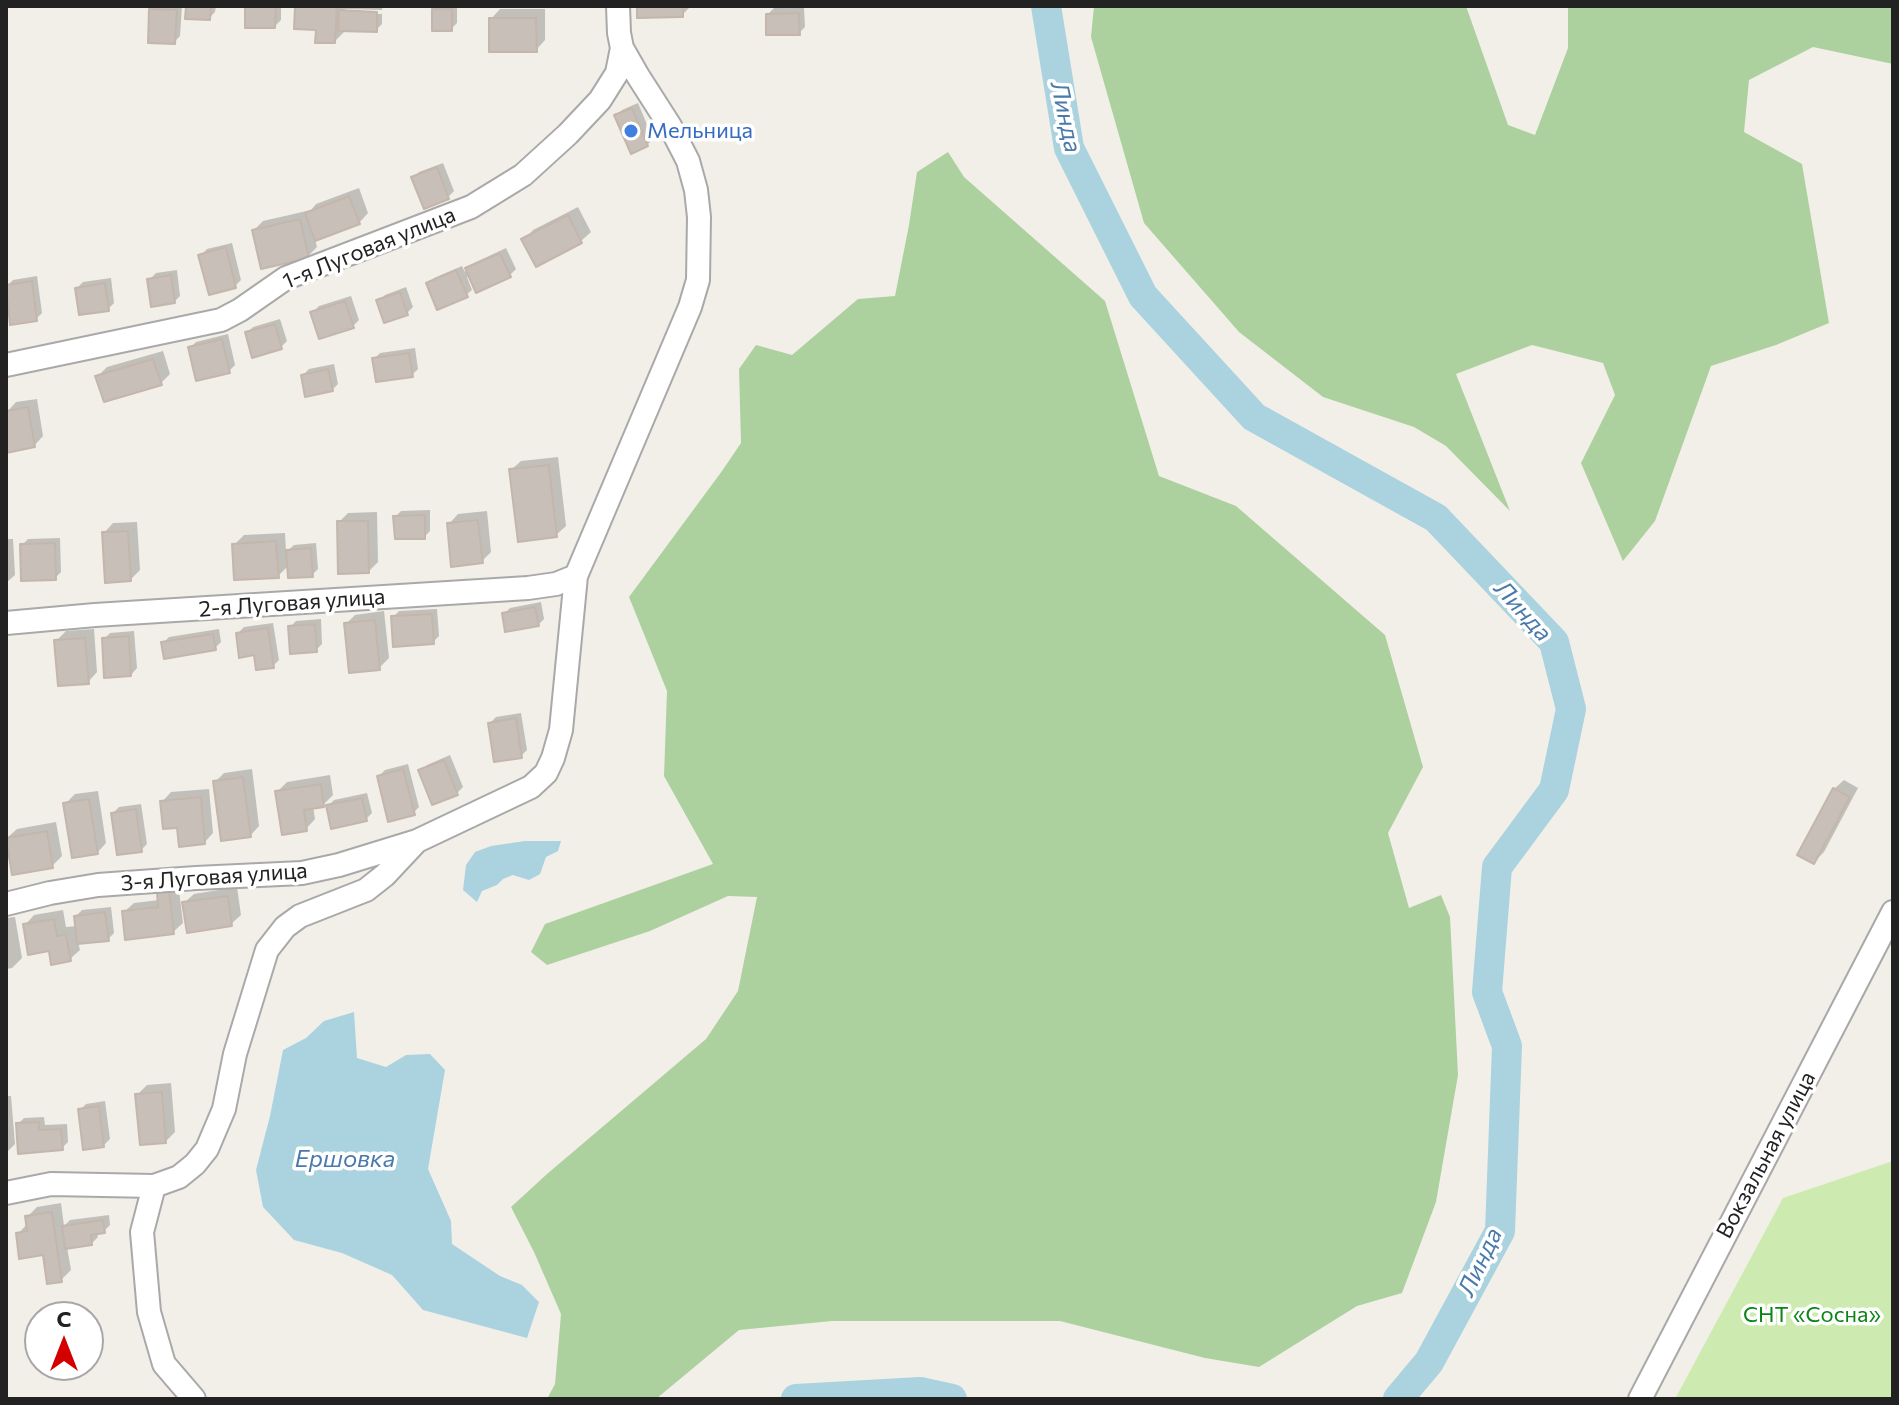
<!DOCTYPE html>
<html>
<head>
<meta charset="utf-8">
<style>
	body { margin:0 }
	#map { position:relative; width:1899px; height:1405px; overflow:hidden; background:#f2efe9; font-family:Commissioner,sans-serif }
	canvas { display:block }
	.frame { position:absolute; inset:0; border:8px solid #222; pointer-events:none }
	.north { position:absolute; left:24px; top:1301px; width:80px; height:80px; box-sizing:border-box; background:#fff; border:2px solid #a7a7a7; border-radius:50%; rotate:0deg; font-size:22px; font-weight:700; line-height:32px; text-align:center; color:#222 }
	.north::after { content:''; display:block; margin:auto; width:28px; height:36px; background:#d40000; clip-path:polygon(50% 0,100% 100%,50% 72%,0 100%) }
</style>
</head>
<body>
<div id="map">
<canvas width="1899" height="1405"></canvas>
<div class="frame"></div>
<div class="north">С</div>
</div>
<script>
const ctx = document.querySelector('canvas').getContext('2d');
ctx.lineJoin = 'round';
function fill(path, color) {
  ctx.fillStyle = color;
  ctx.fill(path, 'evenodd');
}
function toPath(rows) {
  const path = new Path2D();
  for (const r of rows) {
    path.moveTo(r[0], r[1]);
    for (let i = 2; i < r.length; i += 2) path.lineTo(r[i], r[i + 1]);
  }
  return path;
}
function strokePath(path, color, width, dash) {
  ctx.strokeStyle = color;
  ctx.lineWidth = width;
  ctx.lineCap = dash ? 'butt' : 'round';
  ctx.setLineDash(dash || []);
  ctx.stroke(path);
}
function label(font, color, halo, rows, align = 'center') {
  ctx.font = font + ' Commissioner,sans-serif';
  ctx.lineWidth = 7;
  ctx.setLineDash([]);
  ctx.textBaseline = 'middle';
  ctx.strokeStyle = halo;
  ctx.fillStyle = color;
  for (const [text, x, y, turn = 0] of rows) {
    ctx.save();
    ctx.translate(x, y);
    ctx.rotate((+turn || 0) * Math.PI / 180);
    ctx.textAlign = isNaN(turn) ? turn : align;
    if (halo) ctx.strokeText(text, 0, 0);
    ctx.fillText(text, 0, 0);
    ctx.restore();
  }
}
fill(toPath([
	[1893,1161,1893,1399,1675,1399,1783,1198]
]), '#cdebb0');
fill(toPath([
	[1094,6,1466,6,1508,125,1535,135,1568,48,1568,6,1893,6,1893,64,1813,47,1749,80,1744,132,1802,164,1829,323,1776,345,1711,366,1655,521,1623,561,1581,463,1615,395,1603,363,1532,345,1456,374,1510,511,1446,446,1414,427,1323,397,1239,332,1144,223,1091,37],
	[948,152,964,177,1105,301,1159,476,1236,506,1385,635,1423,767,1388,833,1409,908,1441,895,1450,917,1458,1075,1436,1202,1402,1293,1357,1306,1259,1367,1205,1358,1060,1321,832,1321,739,1330,656,1399,547,1399,555,1384,561,1314,534,1252,511,1207,547,1174,706,1039,738,991,757,897,728,896,650,931,547,965,531,952,545,924,713,864,664,776,667,691,629,597,722,471,741,443,739,369,756,345,792,355,858,299,895,296,909,225,917,172]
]), '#add19e');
fill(toPath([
	[525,841,561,841,558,851,546,857,540,874,529,880,513,875,503,879,497,885,482,891,477,902,463,890,466,865,475,852,491,846],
	[354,1012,357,1058,386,1067,406,1055,430,1054,445,1070,428,1169,451,1221,452,1244,500,1276,522,1285,539,1302,527,1338,423,1310,392,1275,342,1253,294,1240,263,1207,256,1170,270,1116,283,1050,306,1038,324,1021]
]), '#aad3df');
fill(toPath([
	[155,6,182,6,180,36,174,42,151,10],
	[188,6,216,6,215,12,209,18],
	[247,6,281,6,281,20,275,26],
	[297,6,383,6,382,10,345,9,345,13,382,14,382,24,376,30,344,29,344,32,335,41,318,28],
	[438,6,457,6,457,23,451,29,434,10],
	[639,6,691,6,682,15],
	[774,8,804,8,805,27,799,33,768,14],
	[500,9,545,9,545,40,536,50,491,19],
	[638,103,653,139,647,145,616,116,622,110],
	[443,163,454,191,448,197,413,178,419,172],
	[359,188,368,213,359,223,315,239,317,247,308,256,254,230,263,221,311,210,316,204],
	[578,207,591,232,581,241,537,264,524,240,533,230],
	[232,243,241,280,235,286,201,255,207,249],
	[506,248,516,269,510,275,467,277,472,290,466,295,428,284,434,278,462,266,465,272,474,263],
	[177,270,180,296,174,302,150,279,156,273],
	[37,276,42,313,36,319,7,286,13,280],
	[111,278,114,303,108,309,77,288,83,282],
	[406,287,413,307,407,313,379,301,385,295],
	[351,296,359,320,353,326,313,312,319,306],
	[280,319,287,341,281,347,247,333,253,327],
	[228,334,235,365,229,371,190,348,196,342],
	[415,348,418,369,412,375,374,359,380,353],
	[163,351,170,374,161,383,98,376,107,367],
	[334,364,338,384,332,390,303,375,309,369],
	[37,399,43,436,34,446,6,450,7,412,16,402],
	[558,457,566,526,556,535,511,470,521,461],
	[430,510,430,531,424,537,395,517,401,511],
	[487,511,491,552,482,561,449,524,458,514],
	[377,512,378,562,369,571,339,522,348,513],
	[137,522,140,570,131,579,104,533,113,523],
	[285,533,286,552,294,545,316,543,318,569,312,575,289,565,278,576,234,545,244,535],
	[60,538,61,572,55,578,22,545,28,539],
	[6,539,13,539,15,575,6,583],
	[541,602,544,619,538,625,504,614,510,608],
	[437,609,439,636,433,642,393,617,399,611],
	[384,611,389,658,379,668,346,624,355,615],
	[321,619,322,644,316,650,290,627,296,621],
	[273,623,279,660,273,666,256,653,238,633,244,627],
	[94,629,97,672,88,682,56,641,66,631],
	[219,629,221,642,215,648,163,643,169,637],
	[134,631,137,668,131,675,104,639,110,633],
	[521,713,527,750,521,756,490,723,496,717],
	[450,755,463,787,457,793,421,771,427,765],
	[408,764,419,807,413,813,379,776,385,770],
	[252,769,259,826,250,836,215,782,224,773],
	[330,775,333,795,323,805,313,806,315,819,306,829,277,792,287,782],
	[1844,780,1858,788,1824,852,1814,862,1834,789],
	[209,789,213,833,204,843,179,826,162,802,171,792],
	[98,791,106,843,97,853,65,804,75,794],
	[367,793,372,813,366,819,328,806,334,800],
	[141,804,147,844,141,850,113,813,119,807],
	[56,822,62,856,52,866,7,838,17,829],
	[178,882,183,923,173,932,124,912,134,903,159,900],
	[237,887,241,915,231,924,184,903,194,894],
	[111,907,114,933,108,939,78,942,80,950,70,959,50,949,25,925,34,915,63,910,66,927,77,926,76,916,82,910],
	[15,917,22,958,12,968,6,969,6,918],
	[171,1083,175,1132,166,1141,137,1095,147,1085],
	[6,1096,11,1096,15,1144,6,1153],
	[105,1101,110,1139,104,1145,80,1110,86,1104],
	[44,1117,45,1125,67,1124,68,1142,62,1148,18,1124,24,1118],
	[61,1203,64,1226,70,1220,109,1215,110,1225,104,1231,97,1232,98,1237,92,1243,67,1247,71,1270,61,1280,45,1253,18,1234,28,1223,27,1217,37,1207]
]), '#0003');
strokePath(toPath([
	[1046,6,1069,148,1143,296,1254,417,1436,518,1554,642,1571,709,1554,790,1497,867,1487,992,1507,1046,1500,1231,1429,1362,1398,1399],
	[796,1399,920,1392,952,1399]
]), '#aad3df', 30);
const building = toPath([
	[186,6,211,6,210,20,185,19,186,6],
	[245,6,276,6,275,28,245,28,245,6],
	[295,6,337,6,335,43,315,43,316,30,294,29,295,6],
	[637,6,683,6,683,17,637,18,637,6],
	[149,9,177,10,175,44,148,43,149,9],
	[432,9,452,9,452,31,432,31,432,9],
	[339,10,377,12,377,32,338,31,339,10],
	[799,13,800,35,766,35,766,14,799,13],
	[489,18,536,18,537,52,489,52,489,18],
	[632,108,648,146,631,154,614,115,632,108],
	[437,167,449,199,424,209,411,177,437,167],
	[349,196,360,224,315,241,305,213,349,196],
	[568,215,582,243,536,267,521,239,568,215],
	[300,219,309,258,261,269,252,230,300,219],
	[226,247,236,288,209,295,198,255,226,247],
	[500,253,511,277,476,293,465,268,500,253],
	[456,270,468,297,437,310,426,283,456,270],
	[171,275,175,303,151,307,147,279,171,275],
	[32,281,37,321,10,325,6,285,32,281],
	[105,283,109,311,79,315,75,288,105,283],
	[400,292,408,315,384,323,376,300,400,292],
	[345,301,354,328,319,339,310,312,345,301],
	[275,324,282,349,252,358,245,332,275,324],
	[222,339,230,373,196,381,188,347,222,339],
	[409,353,413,377,376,382,372,358,409,353],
	[153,359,162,385,104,402,95,376,153,359],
	[328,369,333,391,305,397,301,375,328,369],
	[28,407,35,447,6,453,6,411,28,407],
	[549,465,557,537,518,542,509,469,549,465],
	[425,515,425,539,395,539,393,516,425,515],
	[478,520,483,563,451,567,447,523,478,520],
	[337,521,368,521,369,573,338,574,337,521],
	[128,531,131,581,105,583,102,532,128,531],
	[276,541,279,578,234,580,232,544,276,541],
	[55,543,56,580,21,581,20,544,55,543],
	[311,548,313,577,288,578,286,550,311,548],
	[535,607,539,626,505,632,502,613,535,607],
	[432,614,434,644,393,647,391,616,432,614],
	[375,620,380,670,349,673,344,623,375,620],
	[315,624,317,652,290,654,288,626,315,624],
	[268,628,274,668,256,670,254,655,239,658,236,633,268,628],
	[213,634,216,650,164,659,161,642,213,634],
	[129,636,131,676,104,678,102,638,129,636],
	[85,638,89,684,58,686,54,640,85,638],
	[516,718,522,758,494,762,488,723,516,718],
	[444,760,458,795,432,805,418,770,444,760],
	[403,769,415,815,388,822,377,776,403,769],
	[243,777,251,837,221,841,213,781,243,777],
	[321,784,324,807,304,810,307,831,282,835,275,791,321,784],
	[1833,788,1850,797,1814,864,1797,855,1833,788],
	[201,797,205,844,179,847,177,828,163,829,160,801,201,797],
	[362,798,367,821,331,829,326,805,362,798],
	[89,799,98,854,72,858,63,803,89,799],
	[136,809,142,852,117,855,111,813,136,809],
	[47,831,53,868,12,875,6,838,47,831],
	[169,890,174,934,125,940,122,911,158,907,157,892,169,890],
	[228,896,232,926,187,933,182,902,228,896],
	[105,912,109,941,77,944,74,916,105,912],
	[54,919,57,936,66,934,71,961,51,965,49,951,28,955,23,924,54,919],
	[162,1092,166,1143,140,1145,135,1094,162,1092],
	[99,1106,104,1147,83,1150,78,1109,99,1106],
	[39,1122,39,1130,61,1129,63,1150,18,1154,16,1123,39,1122],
	[52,1212,62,1282,47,1284,43,1255,19,1259,16,1233,27,1231,25,1216,52,1212],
	[103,1220,105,1233,91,1235,92,1245,65,1249,62,1226,103,1220]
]);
fill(building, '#c7bfb8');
strokePath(building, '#c4b6ab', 2);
const minor = toPath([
	[6,365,221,320,240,310,286,278,471,207,523,175,568,134,600,100,617,73,622,48],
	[6,623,95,615,528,588,556,584,576,576],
	[6,904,50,893,98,885,196,878,302,873,339,865,417,841,531,787,546,773,553,758,561,730,576,576,690,307,698,280,699,217,696,190,688,161,670,126,638,76,622,48,619,33,618,6],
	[154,1186,142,1232,149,1312,164,1364,194,1399],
	[6,1193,51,1184,154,1186,179,1177,195,1164,207,1149,224,1109,235,1054,267,950,285,927,300,916,366,890,385,875,415,843],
	[1640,1399,1893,912]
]);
strokePath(minor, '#a9a9a9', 26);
strokePath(minor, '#fff', 22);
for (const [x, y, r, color] of [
	[631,131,8,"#3f7fe0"]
]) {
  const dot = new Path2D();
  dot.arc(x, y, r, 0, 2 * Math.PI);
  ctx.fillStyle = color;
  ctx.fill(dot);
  strokePath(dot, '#fff', 3);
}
label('22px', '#366cbe', '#fff', [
	["Мельница",647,131]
], 'left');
label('22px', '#222', '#fff', [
	["1-я Луговая улица",369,248,-22],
	["2-я Луговая улица",292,603,-4],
	["3-я Луговая улица",214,877,-4],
	["Вокзальная улица",1766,1155,-62]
]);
label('22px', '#0c8416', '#fff', [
	["СНТ «Сосна»",1812,1315]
]);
label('italic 24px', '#4a7aab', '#fff', [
	["Линда",1066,117,78],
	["Линда",1523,611,48],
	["Ершовка",345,1159],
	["Линда",1480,1262,-65]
]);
</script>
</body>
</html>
